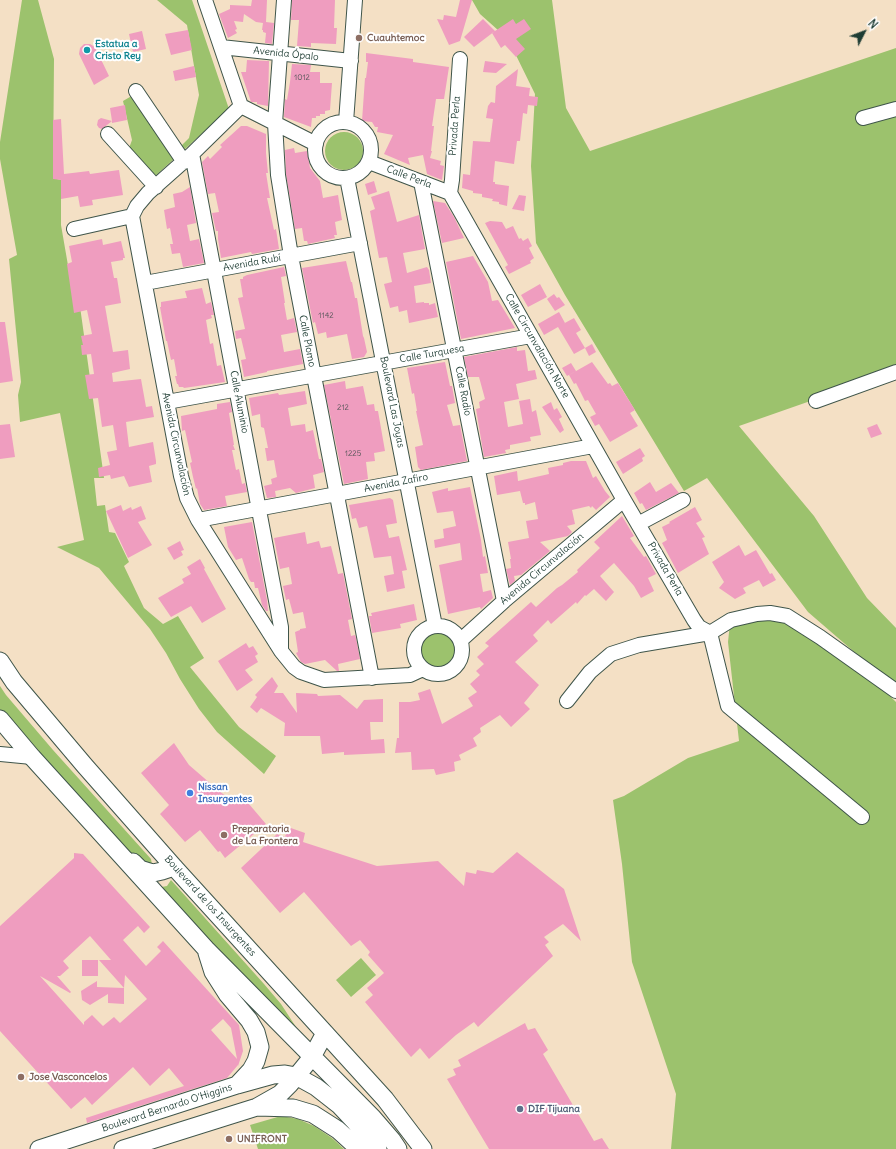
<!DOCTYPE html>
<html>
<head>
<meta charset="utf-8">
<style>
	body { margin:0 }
	#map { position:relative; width:896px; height:1149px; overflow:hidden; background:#f4e0c5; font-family:Delius,sans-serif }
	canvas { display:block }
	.north { position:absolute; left:844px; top:12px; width:40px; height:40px; -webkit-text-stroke:3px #fff; paint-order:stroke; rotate:48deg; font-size:11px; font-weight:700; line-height:16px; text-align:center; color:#1f3d34 }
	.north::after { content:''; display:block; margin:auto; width:14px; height:18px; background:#1f3d34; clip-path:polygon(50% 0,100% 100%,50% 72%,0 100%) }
</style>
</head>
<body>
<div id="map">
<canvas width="896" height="1149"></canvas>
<div class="north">N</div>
</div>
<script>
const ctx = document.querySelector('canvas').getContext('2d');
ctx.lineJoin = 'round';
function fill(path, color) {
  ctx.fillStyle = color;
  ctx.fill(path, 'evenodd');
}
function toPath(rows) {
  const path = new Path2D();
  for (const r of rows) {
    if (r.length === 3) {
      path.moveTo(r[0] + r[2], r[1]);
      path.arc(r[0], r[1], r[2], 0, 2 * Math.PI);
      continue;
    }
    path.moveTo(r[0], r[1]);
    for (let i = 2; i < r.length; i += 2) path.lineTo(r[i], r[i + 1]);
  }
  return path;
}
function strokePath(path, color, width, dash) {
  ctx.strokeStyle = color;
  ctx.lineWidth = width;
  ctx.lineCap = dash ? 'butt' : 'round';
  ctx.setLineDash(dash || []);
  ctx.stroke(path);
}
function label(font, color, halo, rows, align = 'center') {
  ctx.font = font + ' Delius,sans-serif';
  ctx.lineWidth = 4;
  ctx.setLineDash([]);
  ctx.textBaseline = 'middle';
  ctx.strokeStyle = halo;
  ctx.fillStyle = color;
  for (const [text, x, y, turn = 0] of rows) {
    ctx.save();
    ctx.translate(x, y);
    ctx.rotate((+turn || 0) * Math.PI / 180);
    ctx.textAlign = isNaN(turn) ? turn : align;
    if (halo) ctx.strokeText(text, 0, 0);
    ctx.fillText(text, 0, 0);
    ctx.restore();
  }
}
fill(toPath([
	[22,0,38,0,54,59,53,178,61,180,61,225,70,277,76,278,104,478,94,478,97,506,105,505,109,532,115,533,129,562,124,566,144,608,163,624,178,616,204,658,190,667,239,727,276,756,264,774,217,732,199,709,180,679,166,653,150,629,99,568,57,547,84,540,60,413,20,422,18,395,21,382,9,259,17,255,0,159,0,142],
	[157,0,192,0,229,109,153,178,128,151,132,140,123,101,135,94,177,150,189,138,199,95,187,25],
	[472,0,552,0,566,108,590,151,896,48,896,371,739,426,814,516,867,598,896,628,896,688,808,612,707,478,684,491,565,295,536,243,531,166,535,94,508,39,480,14],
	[344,151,19],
	[787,617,850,657,896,702,896,1149,671,1149,676,1094,632,962,622,864,613,800,624,796,688,758,739,741,728,642,730,623],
	[439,651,19],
	[0,686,6,695,53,750,151,859,152,865,140,863,121,843,96,814,75,793,0,712],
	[171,880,264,984,281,1004,296,1027,156,888,167,886],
	[361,958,376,975,351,997,336,980],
	[281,1116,298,1119,314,1126,332,1138,344,1149,258,1149,250,1125]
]), '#9cc26d');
fill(toPath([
	[252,0,267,0,266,22,274,23,272,44,265,43,266,33,263,32,263,30,262,30,263,23,256,22,244,14,243,22,234,21,237,29,235,30,237,33,228,38,219,14,230,9,230,5,251,6],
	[292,0,335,0,334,28,337,28,336,44,311,43,311,47,297,46,299,20,291,20],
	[460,0,472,0,460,41,449,45,437,19,443,20,444,15,456,17],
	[483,19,495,31,474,47,464,37],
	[513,19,516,24,524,19,531,29,516,39,525,49,516,57,505,45,501,48,492,33],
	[188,30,192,50,171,55,165,34],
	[142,31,146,49,133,52,129,34],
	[84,44,90,44,95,47,109,76,94,85,79,54,80,48],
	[366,53,413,59,413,62,449,67,444,99,436,99,432,126,434,126,431,151,432,151,430,158,441,161,440,165,444,166,442,180,427,174,423,155,408,158,410,165,384,154,393,135,377,132,378,127,375,127,372,122,362,121,365,78,366,78,368,62,366,62],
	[247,60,269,61,268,106,257,104,257,102,251,102,241,72,246,72],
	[485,61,507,64,496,73,483,72],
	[292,64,311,65,310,72,320,72,320,83,332,83,330,110,325,111,325,114,320,114,320,116,316,116,316,118,312,118,311,127,284,117,285,99,287,100,290,82],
	[194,66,196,77,175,81,173,71],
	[518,69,516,86,530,88,529,96,538,97,537,106,528,105,527,114,523,113,520,141,517,141,514,164,495,161,493,182,495,182,495,184,509,186,507,206,499,204,499,202,492,201,493,199,482,197,482,194,473,193,473,191,462,188,463,174,470,175,473,141,490,142,493,119,486,118,488,106,491,102,495,103,496,86],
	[125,105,127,120,112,123,112,121,102,129,99,128,97,125,98,120,101,118,112,121,110,108],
	[61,119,64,174,89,171,90,174,119,170,123,195,92,200,93,205,80,207,78,196,61,199,61,180,53,179,53,120],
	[241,126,247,126,266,134,266,153,268,173,266,173,270,198,267,198,274,230,276,229,279,249,252,254,251,252,221,258,218,239,218,231,216,231,212,213,219,212,215,193,208,194,202,162,208,156,210,159,222,147,220,145],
	[294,148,295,153,307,151,310,168,320,181,323,198,338,195,342,220,335,222,337,235,334,235,335,238,308,244,307,241,304,241,302,228,295,229,286,174,285,150],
	[374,181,377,192,368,195,365,184],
	[190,187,196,223,187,225,190,241,199,239,204,263,183,267,180,253,172,254,170,244,173,244,170,228,167,229,164,210,175,207,173,194,182,192],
	[389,191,397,222,419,215,425,249,403,253,407,273,427,267,429,270,431,283,414,286,416,303,424,302,424,303,429,303,429,305,435,303,438,317,409,323,407,310,399,312,398,306,390,308,384,284,392,282,387,257,379,258,370,211,375,209,371,197],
	[519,195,526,196,524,211,512,209],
	[433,201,445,203,454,217,464,238,442,243],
	[490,221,502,222,506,229,513,226,519,239,521,238,523,241,528,238,532,246,529,248,534,258,530,261,531,263,509,274,505,267,508,265,485,223],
	[102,239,103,245,121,241,125,258,123,258,123,260,111,262,114,278,117,278,121,303,105,306,113,352,128,350,130,369,112,373,113,382,141,379,146,407,152,406,154,417,126,422,129,447,153,442,156,461,156,464,149,466,152,482,129,487,124,476,111,479,110,475,99,477,98,468,110,465,107,452,117,450,113,425,102,427,98,398,89,399,85,375,94,374,91,354,82,355,81,345,83,345,81,336,92,334,87,310,74,313,67,264,72,262,69,246],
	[473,256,488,282,492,301,498,300,515,328,461,339,446,262],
	[346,261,351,282,352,282,355,298,357,298,363,336,364,338,367,352,364,357,352,359,347,334,327,338,326,332,318,334,315,322,313,323,302,268],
	[284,267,286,276,281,277,285,303,284,303,287,320,294,318,297,332,281,335,284,352,300,349,303,364,267,371,267,372,244,377,241,360,246,359,241,338,236,339,235,331,245,329,238,298,243,297,240,279,243,279,243,277,247,275],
	[540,284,547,297,528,307,521,295],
	[202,288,206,304,211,302,214,315,211,315,212,318,206,320,210,344,213,343,217,366,221,365,225,382,184,388,183,387,179,387,178,384,177,384,175,376,177,376,174,359,171,360,167,341,166,341,160,307,161,307,161,302,185,298,187,298,185,291],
	[554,294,557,298,559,297,565,305,555,311,547,299],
	[559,312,565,323,563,324,574,318,581,330,576,333,585,348,592,344,596,352,589,356,585,348,574,354,558,327,544,335,538,324],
	[0,322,5,322,13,381,0,383],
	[517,347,517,351,525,350,528,371,535,370,537,379,516,384,519,399,504,402,508,427,523,424,519,401,530,399,532,412,536,410,541,435,530,437,531,441,510,445,510,449,505,450,506,453,484,457,476,409,480,408,479,402,485,399,479,377,468,377,464,357],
	[445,362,450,386,452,386,455,403,447,405,453,426,460,425,467,461,421,470,418,467,415,447,423,445,416,411,417,411,414,393,412,394,407,368],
	[592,362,608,384,610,383,612,386,618,383,635,410,630,413,638,426,610,442,599,424,595,426,590,417,596,414,588,400,585,401,576,383,574,384,569,375],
	[571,363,576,371,567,376,562,368],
	[345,381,346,389,363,386,367,405,374,404,375,411,378,411,385,451,374,453,375,461,366,462,368,479,344,484,324,385],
	[305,391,307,404,288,408,291,426,305,424,306,432,313,430,319,459,321,459,324,472,313,475,315,488,296,493,290,488,275,491,276,497,267,498,264,486,272,484,271,479,277,477,274,460,267,461,265,448,268,448,264,428,261,427,260,414,252,416,249,398,278,393,279,395],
	[230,402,232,412,229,413,234,445,233,445,235,450,232,450,236,470,239,469,242,484,245,483,247,492,225,496,227,506,204,510,200,504,197,488,196,489,193,477,190,463,192,462,185,430,182,431,181,416,217,409,217,404],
	[551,402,554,410,557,408,562,417,559,419,564,430,560,433,542,407],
	[10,424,15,457,0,459,0,425],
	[877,424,882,434,871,438,867,428],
	[640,448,645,456,642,458,643,461,623,474,616,462],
	[571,461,586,461,593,478,596,476,605,491,610,497,596,510,592,506,591,508,589,506,572,510,575,524,567,526,572,532,568,536,540,542,550,551,521,575,514,576,515,581,510,585,506,569,511,568,510,559,511,559,508,542,529,538,526,521,538,519,535,502,525,505,525,503,523,503,520,491,497,495,494,476,517,471,518,481,549,474,548,468,563,465,563,463],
	[650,482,656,492,671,483,679,493,646,510,642,503,640,504,634,493],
	[470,487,481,540,483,557,485,556,488,573,480,574,483,592,491,590,493,598,481,609,480,607,448,614,439,565,462,560,460,543,435,548,434,540,444,538,443,529,456,526,453,511,437,513,432,492,448,488,448,491],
	[390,498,393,500,397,523,386,525,389,538,399,536,407,570,402,571,405,588,387,592,384,576,394,574,391,556,374,558,367,526,359,528,356,518,352,519,349,505],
	[121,505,123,511,131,507,132,510,141,506,146,519,138,522,152,545,128,558,106,511],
	[695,507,702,520,696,523,705,537,702,538,709,554,678,573,662,543,667,540,662,527,670,523,669,522],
	[622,516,634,536,630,538,644,557,646,556,656,574,648,578,654,591,641,598,634,586,614,563,600,576,614,592,606,601,594,589,586,596,585,595,577,604,576,602,551,624,548,620,533,635,538,641,515,662,539,685,524,703,530,709,511,727,500,715,480,728,481,732,473,738,477,746,459,755,461,760,454,762,455,771,436,775,434,769,412,770,411,752,395,753,397,738,399,738,399,702,410,702,420,700,418,693,430,689,442,724,473,706,468,698,477,692,470,684,480,675,476,671,484,664,477,657,489,646,485,643,531,602,536,607,557,588,562,585,578,572,577,570,600,548,594,542],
	[252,522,267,600,268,611,266,611,262,605,258,588,255,588,254,582,251,582,249,579,242,558,236,560,228,547,224,527],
	[305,532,307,544,319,541,321,548,331,546,338,574,343,573,352,619,348,620,351,636,355,635,356,638,360,659,338,664,339,671,337,671,325,660,305,664,301,662,296,653,298,652,295,632,300,630,300,629,306,628,303,612,293,614,289,599,286,600,283,586,292,584,289,567,280,569,274,538],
	[180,541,184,550,181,551,183,555,174,560,167,548],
	[739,545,745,556,756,550,770,574,772,573,776,580,763,587,759,580,743,588,746,593,735,599,719,588,724,582,712,562],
	[200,559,205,568,204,569,226,609,202,623,191,606,171,617,158,598,184,583,182,579,191,574,187,567],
	[414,604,417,620,400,624,401,628,372,633,369,616,372,616,371,613],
	[246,643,249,648,253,646,258,654,255,656,258,662,245,670,253,680,237,691,218,661],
	[272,677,278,686,274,693,283,693,297,713,296,693,317,694,318,696,340,695,357,709,364,700,383,699,383,722,370,722,371,740,384,739,385,753,344,755,344,752,322,754,320,736,284,736,285,723,261,708,257,713,250,707,257,697,255,695],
	[174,743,189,765,211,784,235,804,243,797,266,824,225,858,220,851,218,852,200,830,185,842,160,814,169,805,141,773],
	[288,827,305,833,303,842,377,866,438,861,464,886,466,872,476,874,477,870,493,873,517,852,564,889,581,941,563,924,544,937,549,942,545,945,553,956,478,1027,474,1022,456,1035,429,1059,420,1048,411,1057,365,1002,373,995,367,988,384,973,368,955,370,952,360,940,351,946,304,892,280,913,241,868,277,834,285,837],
	[74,853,83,854,150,927,144,933,138,926,123,940,146,966,161,951,157,947,163,941,239,1025,243,1051,238,1066,238,1065,227,1078,87,1123,86,1118,184,1086,169,1068,150,1086,133,1067,92,1105,85,1097,71,1109,0,1031,0,926,74,858],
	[90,936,111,960,99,960,124,988,125,975,147,999,120,1023,114,1017,103,1026,92,1015,84,1022,84,1025,40,976,70,993,71,992,57,976,60,976,69,968,63,961],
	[223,1019,231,1028,237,1059,211,1030],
	[82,960,98,960,98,976,82,976],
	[97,981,97,987,124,988,124,1004,108,1003,108,994,90,1005,82,1000,81,991],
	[525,1023,528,1030,535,1028,548,1050,543,1054,594,1141,602,1138,609,1149,489,1149,447,1079,456,1075,453,1069,461,1066,458,1060]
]), '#ef9dbf');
const minor = toPath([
	[205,0,241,106],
	[284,0,275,123,278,175,291,256,372,678],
	[221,47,351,61],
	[136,91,184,162],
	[241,106,192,154,148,193,137,206,132,216,181,476,187,498,198,520,281,651,294,667,301,672,324,680,410,675,423,669],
	[241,106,316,144],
	[863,118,896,109],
	[346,122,355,0],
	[343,150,28],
	[108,134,156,187],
	[192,154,281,627,281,651],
	[369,162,450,193],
	[347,178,435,626],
	[421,182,504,601],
	[450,193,624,500,694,620,699,627,710,633],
	[450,193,452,180,460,59],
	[74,229,132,216],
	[145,283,360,243],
	[816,401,896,372],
	[167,402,531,336],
	[198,520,593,446],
	[638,524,683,500],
	[438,650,24],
	[710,633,728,706,862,817],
	[461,640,504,601,624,500],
	[567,701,590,672,611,654,639,645,710,633,731,620,757,614,770,613,787,616,820,637,896,691],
	[0,754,32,757]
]);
const major = toPath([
	[0,661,14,682,85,766,174,867,385,1099,423,1149],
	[0,719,32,757,206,949,373,1118,392,1140,398,1149],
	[133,862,140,869,153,873,162,871,174,867],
	[207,953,213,972,227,994,249,1020,256,1032,260,1047,256,1061,251,1070,237,1085],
	[257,1107,293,1108,313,1114,338,1130,359,1149],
	[39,1149,237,1085,273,1075,285,1074,296,1076,316,1087,339,1105,355,1122,378,1149],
	[123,1149,257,1107,280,1094,290,1084,312,1057,325,1033]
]);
strokePath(minor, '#3f554a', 16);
strokePath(major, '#3f554a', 19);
strokePath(minor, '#fff', 14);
strokePath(major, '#fff', 17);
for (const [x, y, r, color] of [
	[359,38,4,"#8d6e63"],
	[87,50,4,"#0f9aa8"],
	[190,793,4,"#3f7fe0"],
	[224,835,4,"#8d6e63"],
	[21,1077,4,"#8d6e63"],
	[520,1109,4,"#5c6f8a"],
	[229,1139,4,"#8d6e63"]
]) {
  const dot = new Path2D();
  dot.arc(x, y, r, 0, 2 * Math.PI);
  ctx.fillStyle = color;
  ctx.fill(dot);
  strokePath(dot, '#fff', 1.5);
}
label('8px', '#535557', null, [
	["1012",302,78],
	["1142",326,316],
	["212",343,408],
	["1225",353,454]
]);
label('bold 10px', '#785e54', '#fff', [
	["Cuauhtemoc",367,38],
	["Preparatoria",232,829],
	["de La Frontera",232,841],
	["Jose Vasconcelos",29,1077],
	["UNIFRONT",237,1139]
], 'left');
label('bold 10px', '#0d838f', '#fff', [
	["Estatua a",95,44],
	["Cristo Rey",95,56]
], 'left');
label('10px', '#1f3d34', '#fff', [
	["Avenida Ópalo",286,54,6],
	["Privada Perla",455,126,-86],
	["Calle Perla",409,177,21],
	["Avenida Rubí",252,263,-10],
	["Calle Plomo",307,341,79],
	["Calle Circunvalación Norte",537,346,60],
	["Calle Turquesa",432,354,-10],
	["Calle Radio",463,391,79],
	["Calle Aluminio",239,402,79],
	["Boulevard Las Joyas",392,402,79],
	["Avenida Circunvalación",176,444,78],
	["Avenida Zafiro",396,483,-11],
	["Avenida Circunvalación",542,569,-40],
	["Privada Perla",665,569,60],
	["Boulevard de los Insurgentes",210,906,48],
	["Boulevard Bernardo O'Higgins",167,1108,-18]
]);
label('bold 10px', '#366cbe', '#fff', [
	["Nissan",198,787],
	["Insurgentes",198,799]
], 'left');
label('bold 10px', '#4e5e75', '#fff', [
	["DIF Tijuana",528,1109]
], 'left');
</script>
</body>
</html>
